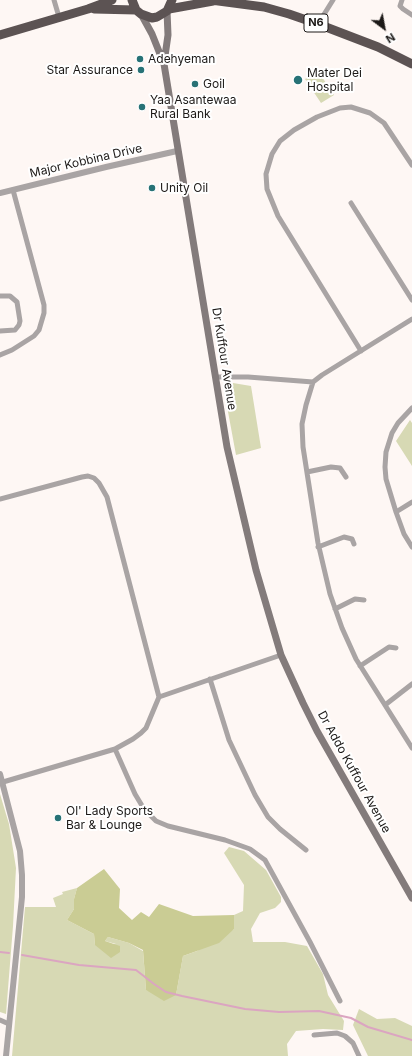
<!DOCTYPE html>
<html>
<head>
<meta charset="utf-8">
<style>
	body { margin:0 }
	#map { position:relative; width:412px; height:1056px; overflow:hidden; background:#fef7f4; font-family:Inter,sans-serif }
	canvas { display:block }
	.north { position:absolute; left:364px; top:8px; width:40px; height:40px; -webkit-text-stroke:3px #fff; paint-order:stroke; rotate:148deg; font-size:11px; font-weight:700; line-height:16px; text-align:center; color:#1c1917 }
	.north::after { content:''; display:block; margin:auto; width:14px; height:18px; background:#1c1917; clip-path:polygon(50% 0,100% 100%,50% 72%,0 100%) }
</style>
</head>
<body>
<div id="map">
<canvas width="412" height="1056"></canvas>
<div class="north">N</div>
</div>
<script>
const ctx = document.querySelector('canvas').getContext('2d');
ctx.lineJoin = 'round';
function fill(path, color) {
  ctx.fillStyle = color;
  ctx.fill(path, 'evenodd');
}
function toPath(rows) {
  const path = new Path2D();
  for (const r of rows) {
    path.moveTo(r[0], r[1]);
    for (let i = 2; i < r.length; i += 2) path.lineTo(r[i], r[i + 1]);
  }
  return path;
}
function strokePath(path, color, width, dash) {
  ctx.strokeStyle = color;
  ctx.lineWidth = width;
  ctx.lineCap = dash ? 'butt' : 'round';
  ctx.setLineDash(dash || []);
  ctx.stroke(path);
}
function label(font, color, halo, rows, align = 'center') {
  ctx.font = font + ' Inter,sans-serif';
  ctx.lineWidth = 4;
  ctx.setLineDash([]);
  ctx.textBaseline = 'middle';
  ctx.strokeStyle = halo;
  ctx.fillStyle = color;
  for (const [text, x, y, turn = 0] of rows) {
    ctx.save();
    ctx.translate(x, y);
    ctx.rotate((+turn || 0) * Math.PI / 180);
    ctx.textAlign = isNaN(turn) ? turn : align;
    if (halo) ctx.strokeText(text, 0, 0);
    ctx.fillText(text, 0, 0);
    ctx.restore();
  }
}
fill(toPath([
	[318,71,334,95,321,103,305,79],
	[233,383,251,386,261,448,236,455,224,390],
	[410,420,412,423,412,466,396,441],
	[0,794,9,824,16,868,13,926,6,1014,0,1012],
	[229,847,244,851,266,870,281,897,281,902,275,908,260,913,251,929,253,942,285,942,307,946,323,974,328,995,344,1021,343,1030,323,1029,296,1031,287,1044,288,1056,12,1056,25,907,56,907,53,898,63,894,62,892,77,888,74,899,74,909,67,920,94,934,95,945,116,944,105,941,108,937,129,943,143,951,146,990,176,995,183,956,197,951,234,929,234,915,243,911,244,885,224,853],
	[359,1009,377,1019,395,1018,412,1026,412,1056,368,1056,353,1025]
]), '#d7d9b4');
fill(toPath([
	[104,869,120,889,119,908,132,920,141,912,149,917,159,904,193,916,234,915,234,929,219,943,183,956,176,995,164,1001,146,990,143,950,129,943,108,937,105,941,120,946,120,952,111,958,95,945,94,934,67,920,74,909,74,899,77,888]
]), '#cacc94');
strokePath(toPath([
	[0,952,9,953],
	[22,955,79,965,136,970,154,984,166,992,182,996,245,1009,279,1012,319,1011,351,1018,368,1027,412,1040]
]), '#dba5c1', 2);
strokePath(toPath([
	[54,0,59,17],
	[402,0,400,6,403,9,412,15],
	[318,24,333,0],
	[351,203,412,300],
	[0,296,10,296,17,302,20,321,19,325,15,330,0,331],
	[412,319,322,375,313,382,306,405,302,424,303,447,318,543,330,594,342,628,356,659,412,748],
	[361,351,278,216,267,189,266,174,272,154,280,141,294,130,317,117,340,108,351,107,370,113,384,123,412,165],
	[0,355,12,350,34,336,39,330,44,313,44,305,13,190],
	[216,377,248,377,313,382],
	[412,408,398,423,392,433,386,452,385,467,386,479,396,512,404,534,412,547],
	[307,472,331,467,340,468,346,477],
	[0,499,82,477,88,476,94,478,99,483,107,497,159,697],
	[396,512,412,502],
	[318,547,344,537,352,539,354,544],
	[335,609,355,599,364,600],
	[360,666,389,647,396,648],
	[210,679,229,740,255,795,268,817,280,829,306,850],
	[385,705,412,684],
	[115,749,135,794,144,809,156,821,168,826,225,840,250,849,265,860,310,942,340,1001],
	[3,782,115,749,133,739,141,733,146,728,159,697,281,655],
	[0,1020,9,1024],
	[314,1035,337,1033,345,1036,353,1043,359,1056]
]), '#a9a4a4', 5);
strokePath(toPath([
	[0,193,106,167,177,151],
	[0,774,20,851,22,875,22,897,6,1056]
]), '#a9a4a4', 6);
strokePath(toPath([
	[141,14,152,34,164,64,227,447,256,570,281,655,303,703,317,731,412,898],
	[164,63,168,35,167,11]
]), '#837b7b', 7);
strokePath(toPath([
	[132,0,136,10,141,14,152,18,157,17,167,11,172,0],
	[211,0,264,7,289,14,318,24,378,47,412,64],
	[94,9,136,10],
	[169,9,213,1],
	[0,35,88,9,112,0]
]), '#5c5353', 9);
for (const [x, y, r, color] of [
	[140,59,4,"#277276"],
	[141,70,4,"#277276"],
	[298,80,5,"#277276"],
	[195,84,4,"#277276"],
	[142,107,4,"#277276"],
	[152,188,4,"#277276"],
	[58,818,4,"#277276"]
]) {
  const dot = new Path2D();
  dot.arc(x, y, r, 0, 2 * Math.PI);
  ctx.fillStyle = color;
  ctx.fill(dot);
  strokePath(dot, '#fff', 1.5);
}
for (const [x, y, w] of [
	[316,23,24]
]) {
  const box = new Path2D();
  box.roundRect(x - w / 2, y - 9, w, 18, 3);
  ctx.fillStyle = '#fff';
  ctx.fill(box);
  strokePath(box, '#1c1917', 1);
}
label('bold 11px', '#1c1917', null, [
	["N6",316,23]
]);
label('12px', '#1c1917', '#fff', [
	["Adehyeman",148,59],
	["Star Assurance",133,70,"right"],
	["Mater Dei",307,73],
	["Hospital",307,87],
	["Goil",203,84],
	["Yaa Asantewaa",150,100],
	["Rural Bank",150,114],
	["Unity Oil",160,188],
	["Ol' Lady Sports",66,811],
	["Bar & Lounge",66,825]
], 'left');
label('12px', '#1c1917', '#fff', [
	["Major Kobbina Drive",86,161,-13],
	["Dr Kuffour Avenue",224,359,81],
	["Dr Addo Kuffour Avenue",354,772,61]
]);
</script>
</body>
</html>
